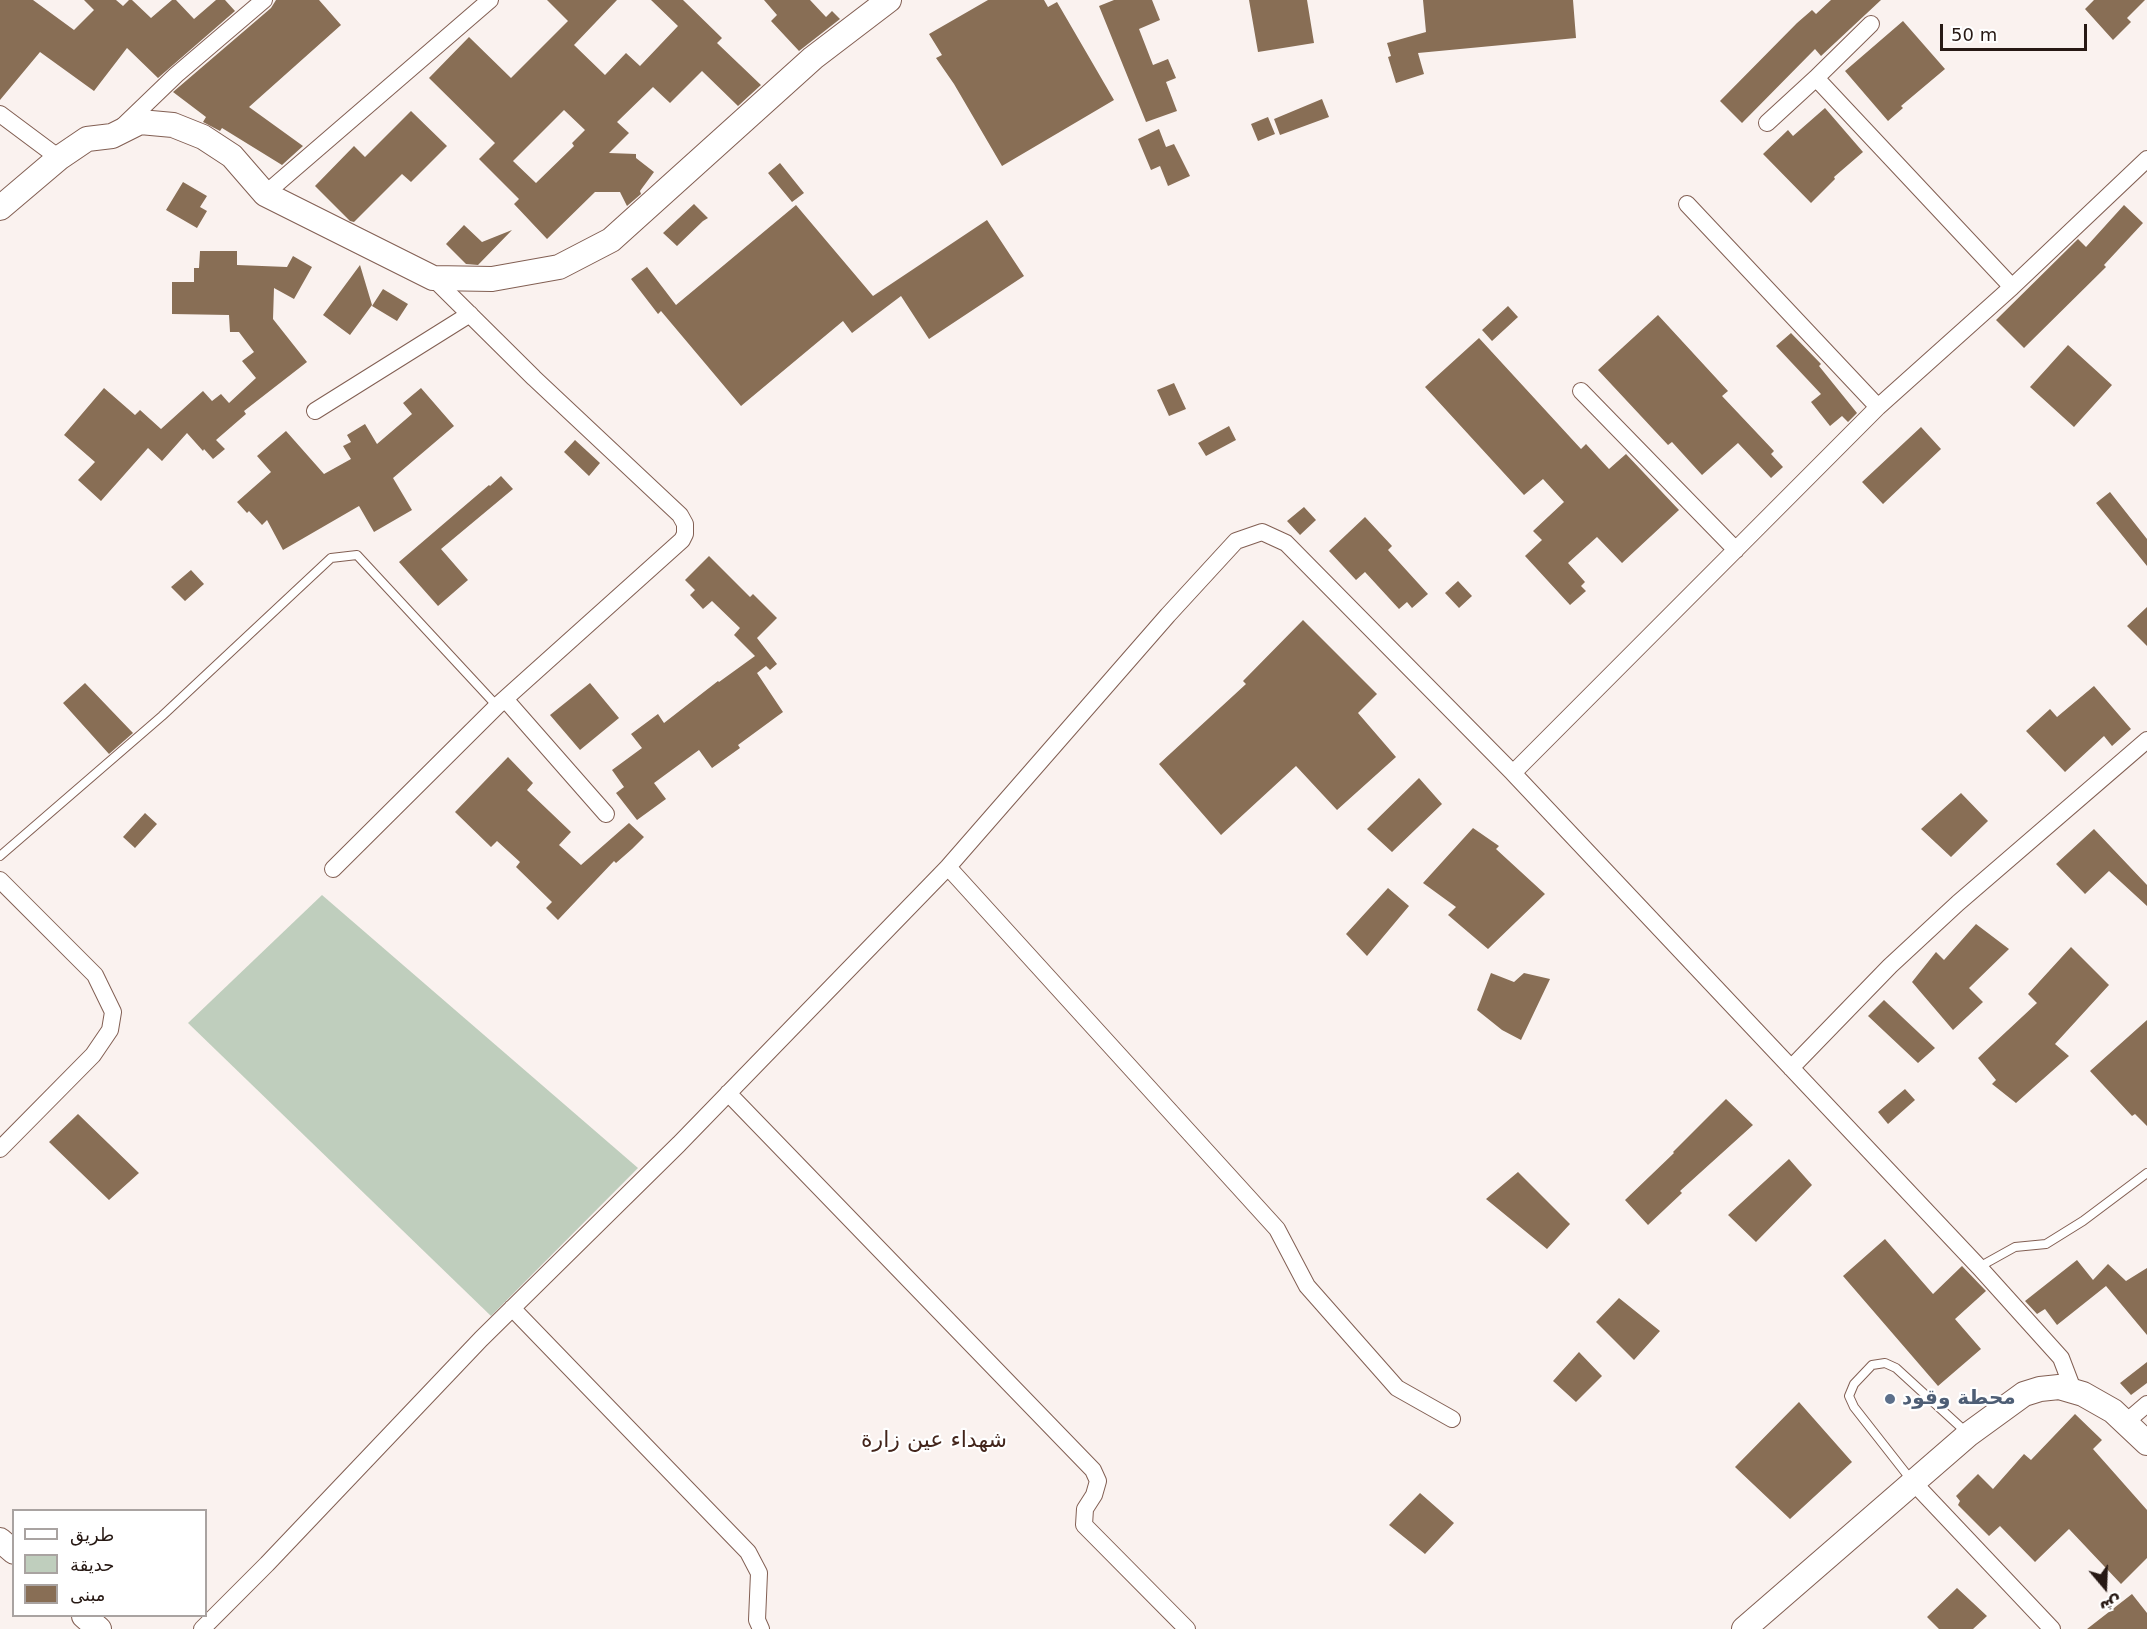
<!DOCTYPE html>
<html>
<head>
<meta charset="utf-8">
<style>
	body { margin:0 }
	#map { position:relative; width:2147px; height:1629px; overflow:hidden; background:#faf2ef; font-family:"DejaVu Sans",Cairo,sans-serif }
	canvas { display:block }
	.legend { position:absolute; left:12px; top:1509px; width:195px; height:108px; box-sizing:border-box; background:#fff; border:2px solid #a9a3a1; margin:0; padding:8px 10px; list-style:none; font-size:18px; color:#271914 }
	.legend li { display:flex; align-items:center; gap:12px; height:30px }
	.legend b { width:30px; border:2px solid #a9a3a1 }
	.north { position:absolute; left:2075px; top:1557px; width:60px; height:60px; -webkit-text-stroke:4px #fff; paint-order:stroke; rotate:161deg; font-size:16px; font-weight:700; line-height:24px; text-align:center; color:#271914 }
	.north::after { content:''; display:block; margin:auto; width:21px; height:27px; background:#271914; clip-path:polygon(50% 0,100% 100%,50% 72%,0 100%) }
	.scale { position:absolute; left:1940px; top:24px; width:147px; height:27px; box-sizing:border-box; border:3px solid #271914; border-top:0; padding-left:8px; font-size:18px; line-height:21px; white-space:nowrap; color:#271914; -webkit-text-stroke:4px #fff; paint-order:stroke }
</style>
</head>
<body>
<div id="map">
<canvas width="2147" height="1629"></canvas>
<ul class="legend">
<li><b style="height:8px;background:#fff"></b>طريق</li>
<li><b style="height:16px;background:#bfcebd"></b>حديقة</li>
<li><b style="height:16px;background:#886e55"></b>مبنى</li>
</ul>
<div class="north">ش</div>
<div class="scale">50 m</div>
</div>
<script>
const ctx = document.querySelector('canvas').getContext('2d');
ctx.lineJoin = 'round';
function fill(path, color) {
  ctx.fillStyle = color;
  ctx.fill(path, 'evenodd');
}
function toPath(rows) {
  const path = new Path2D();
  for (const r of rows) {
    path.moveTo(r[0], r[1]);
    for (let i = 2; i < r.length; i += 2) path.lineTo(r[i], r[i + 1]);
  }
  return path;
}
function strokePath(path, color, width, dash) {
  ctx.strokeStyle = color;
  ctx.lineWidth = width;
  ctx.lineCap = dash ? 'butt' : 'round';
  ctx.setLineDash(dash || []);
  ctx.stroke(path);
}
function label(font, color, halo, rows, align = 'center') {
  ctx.font = font + ' "DejaVu Sans",Cairo,sans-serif';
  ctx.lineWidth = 4.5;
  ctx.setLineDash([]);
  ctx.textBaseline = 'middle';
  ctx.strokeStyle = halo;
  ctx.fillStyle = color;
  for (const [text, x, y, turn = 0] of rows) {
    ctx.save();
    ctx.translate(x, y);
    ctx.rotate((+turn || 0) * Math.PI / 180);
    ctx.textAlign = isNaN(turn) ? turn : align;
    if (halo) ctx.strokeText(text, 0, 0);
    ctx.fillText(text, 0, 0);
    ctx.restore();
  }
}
fill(toPath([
	[322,895,638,1168,491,1316,188,1023]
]), '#bfcebd');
fill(toPath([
	[0,0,33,0,74,30,94,10,84,0,116,0,123,6,129,0,132,0,151,18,172,0,176,0,194,19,216,0,225,0,235,11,158,78,127,48,94,91,40,52,0,100],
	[276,0,319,0,341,25,249,107,303,146,282,165,222,128,220,131,203,122,206,117,173,92,271,8],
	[547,0,617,0,574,45,605,75,626,53,640,66,678,26,651,0,683,0,722,38,717,43,761,85,738,106,702,71,670,103,653,87,617,122,629,133,609,153,636,154,636,158,654,172,640,191,641,194,627,206,620,192,595,192,547,239,514,204,519,199,479,159,495,143,429,78,469,37,511,78,568,21],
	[564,110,585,130,572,143,574,146,536,183,513,161],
	[764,0,810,0,826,17,832,11,840,19,799,51,771,21,777,15],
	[988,0,1044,0,1048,7,1057,2,1114,100,1002,166,954,84,936,58,942,55,929,34],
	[1114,0,1152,0,1160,20,1139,29,1153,65,1168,59,1176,78,1166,82,1177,111,1146,122,1099,6],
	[1249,0,1307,0,1314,43,1258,52],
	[1423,0,1573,0,1576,38,1418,53,1424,74,1396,83,1388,57,1391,56,1387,43,1426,32],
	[1831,0,1881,0,1821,56,1815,49,1742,123,1720,101,1797,23,1812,10,1816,14],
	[2094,0,2145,0,2127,18,2131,22,2113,40,2085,9],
	[1903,21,1945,69,1901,106,1903,108,1888,121,1845,71],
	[1322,99,1329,117,1280,135,1274,119],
	[1825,108,1863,152,1834,177,1835,179,1811,203,1763,154,1788,130,1793,136],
	[411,111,447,146,411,182,402,174,354,222,350,221,315,186,354,146,365,157],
	[1268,117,1275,134,1258,141,1251,124],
	[1159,129,1166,147,1174,144,1190,176,1168,186,1160,166,1151,170,1138,139],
	[780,163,804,193,792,202,768,173],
	[183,182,207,196,200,207,207,211,197,228,166,210],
	[694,204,708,218,703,221,677,246,663,233],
	[796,205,873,296,987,220,1024,276,929,339,901,296,852,333,843,321,741,406,661,311,658,314,631,279,647,267,676,305],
	[2124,205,2143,223,2104,265,2106,267,2024,348,1996,320,2078,239,2086,247],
	[464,225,482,242,512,230,478,265,466,264,446,244],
	[200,251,237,251,237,265,287,267,293,256,312,267,294,299,274,288,273,319,307,362,244,411,246,414,216,440,225,449,213,459,204,449,203,451,187,433,162,461,148,448,101,501,78,480,95,462,64,435,104,388,135,415,140,410,161,429,203,391,212,401,221,394,229,403,256,378,242,361,254,352,239,332,230,332,229,315,172,314,172,282,194,282,194,268,199,268],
	[360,265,372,305,350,335,323,315],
	[383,289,408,304,397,321,372,306],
	[1508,306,1518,317,1492,341,1482,330],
	[1658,315,1728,391,1722,396,1774,451,1771,454,1783,467,1771,478,1738,443,1702,475,1672,442,1668,445,1598,370],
	[1791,333,1821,364,1819,366,1857,413,1848,422,1842,416,1830,426,1811,402,1821,394,1776,346],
	[1479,338,1581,449,1586,444,1609,469,1626,454,1679,510,1622,563,1597,537,1568,563,1585,582,1581,586,1586,591,1570,605,1525,556,1542,540,1533,531,1564,502,1543,479,1524,495,1425,387],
	[2068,345,2112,385,2074,427,2030,387],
	[1174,383,1186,409,1169,416,1157,390],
	[421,388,454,426,393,478,412,510,374,532,359,506,283,550,267,520,262,525,249,511,247,513,237,502,271,472,257,456,286,431,324,474,351,459,343,446,351,442,347,435,365,424,377,444,412,414,403,403],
	[1229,426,1236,440,1206,456,1198,443],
	[1921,427,1941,449,1883,504,1862,482],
	[575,440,600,463,589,476,564,452],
	[501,476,513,489,441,549,468,580,438,606,399,562,489,485,490,486],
	[2110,492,2147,539,2147,566,2096,503],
	[1304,507,1316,520,1300,535,1287,521],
	[1365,517,1392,546,1388,550,1428,594,1412,608,1407,602,1399,609,1365,572,1356,580,1329,551],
	[709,556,750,597,753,594,777,618,757,638,777,664,770,670,766,666,757,673,783,712,738,745,740,748,712,768,699,750,654,783,666,799,637,820,616,793,624,787,612,770,642,748,631,734,658,714,664,723,718,681,719,682,755,656,734,635,740,628,712,601,703,609,690,595,695,590,685,580],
	[191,570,204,584,185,601,171,587],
	[1458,581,1472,596,1459,608,1445,593],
	[2147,607,2147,646,2127,626],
	[1303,620,1377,694,1358,713,1396,757,1337,810,1296,766,1221,835,1159,764,1246,684,1243,681],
	[85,683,133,733,109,754,63,703],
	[590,683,619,718,580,750,550,715],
	[2094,686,2131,729,2112,746,2104,736,2065,772,2026,731,2050,709,2057,717],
	[508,757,533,783,527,790,571,832,559,845,581,865,629,823,644,837,632,849,616,863,614,861,558,920,546,908,552,902,516,867,520,862,497,841,491,847,455,812],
	[1419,778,1442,804,1392,852,1367,829],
	[1961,793,1988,821,1951,857,1921,829],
	[145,813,157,824,135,848,123,837],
	[1473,828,1499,846,1496,849,1545,894,1488,949,1448,915,1456,907,1423,883],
	[2094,829,2147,885,2147,906,2109,871,2085,894,2056,864],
	[1388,888,1409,906,1367,956,1346,934],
	[1976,924,2009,949,1969,988,1983,1002,1953,1030,1912,982,1936,952,1944,960],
	[2071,947,2109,985,2055,1044,2069,1056,2016,1103,1992,1084,1996,1080,1978,1058,2037,1003,2028,994],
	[1491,973,1514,982,1524,973,1550,979,1521,1040,1502,1030,1477,1010],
	[1884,1000,1935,1048,1918,1063,1868,1016],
	[2147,1020,2147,1126,2135,1114,2132,1116,2090,1071],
	[1905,1089,1915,1100,1888,1124,1878,1112],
	[1726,1099,1753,1125,1680,1191,1682,1193,1648,1225,1625,1200,1674,1153,1673,1152],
	[78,1114,139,1173,109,1200,49,1142],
	[1789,1159,1812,1185,1756,1242,1728,1215],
	[1518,1172,1570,1224,1547,1249,1486,1199],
	[1885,1239,1933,1294,1962,1266,1986,1291,1955,1319,1981,1349,1938,1386,1843,1276],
	[2077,1260,2093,1280,2108,1264,2126,1281,2147,1268,2147,1335,2106,1286,2057,1325,2045,1309,2037,1314,2025,1301],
	[1619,1298,1660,1331,1634,1360,1596,1322],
	[1579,1352,1602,1376,1576,1402,1553,1381],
	[2147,1362,2147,1383,2131,1395,2120,1383],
	[1799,1402,1852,1462,1790,1519,1735,1467],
	[2075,1414,2102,1440,2093,1449,2147,1510,2147,1558,2121,1584,2069,1529,2035,1562,2000,1526,1989,1536,1958,1505,1960,1501,1956,1496,1978,1474,1993,1489,2024,1454,2031,1460],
	[1420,1493,1454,1523,1425,1554,1389,1525],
	[1957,1588,1987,1616,1973,1629,1939,1629,1927,1617],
	[2132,1594,2147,1613,2147,1629,2087,1629]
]), '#886e55');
const lane = toPath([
	[0,856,162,716,331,558,357,555,497,706],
	[1979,1267,2015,1247,2046,1244,2083,1221,2147,1173],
	[1912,1481,1854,1407,1849,1396,1854,1384,1872,1365,1885,1363,1896,1368,1966,1432]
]);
const street = toPath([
	[1871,24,1816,78,2012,287],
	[0,114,59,158],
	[1767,123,1816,78],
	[124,125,176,75,264,0],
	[265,194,490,0],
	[1687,204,1878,407],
	[1581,391,1736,550],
	[315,411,470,314],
	[505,699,606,814],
	[1513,773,1878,407,2012,287,2147,159],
	[948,867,1277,1229,1307,1286,1397,1388,1452,1419],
	[333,869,497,706,682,540,685,534,685,524,680,515,534,378,433,278],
	[0,880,95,975,113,1012,110,1030,93,1055,0,1149],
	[1791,1068,1890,966,1958,903,2147,740],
	[728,1093,1093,1470,1098,1481,1094,1495,1085,1509,1084,1525,1187,1629],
	[512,1308,748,1552,759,1573,757,1620,761,1629],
	[2126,1422,2147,1404],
	[1913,1482,2052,1629],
	[202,1629,267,1564,481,1339,679,1144,948,867,1168,615,1236,541,1262,532,1286,543,1513,773,1979,1267,2061,1358,2074,1392]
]);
const secondary = toPath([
	[0,208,59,158,87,139,112,136,140,122,173,125,203,137,232,156,265,194,433,278,492,279,559,267,611,240,813,58,889,0],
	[0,1540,14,1552],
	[84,1616,99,1629],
	[1744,1629,1969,1434,2024,1394,2040,1389,2059,1387,2083,1394,2113,1411,2147,1443]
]);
strokePath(lane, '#825f53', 10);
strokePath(street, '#825f53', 18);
strokePath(secondary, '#825f53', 26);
strokePath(lane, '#fff', 8);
strokePath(street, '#fff', 16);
strokePath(secondary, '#fff', 24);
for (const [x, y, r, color] of [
	[1890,1399,6,"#5c6f8a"]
]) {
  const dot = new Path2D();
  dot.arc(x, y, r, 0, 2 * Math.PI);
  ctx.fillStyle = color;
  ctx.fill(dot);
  strokePath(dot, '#fff', 2);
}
label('bold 20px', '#4e5e75', '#fff', [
	["محطة وقود",1902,1399]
], 'left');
label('22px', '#43251b', '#fff', [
	["شهداء عين زارة",934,1441]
]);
</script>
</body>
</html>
